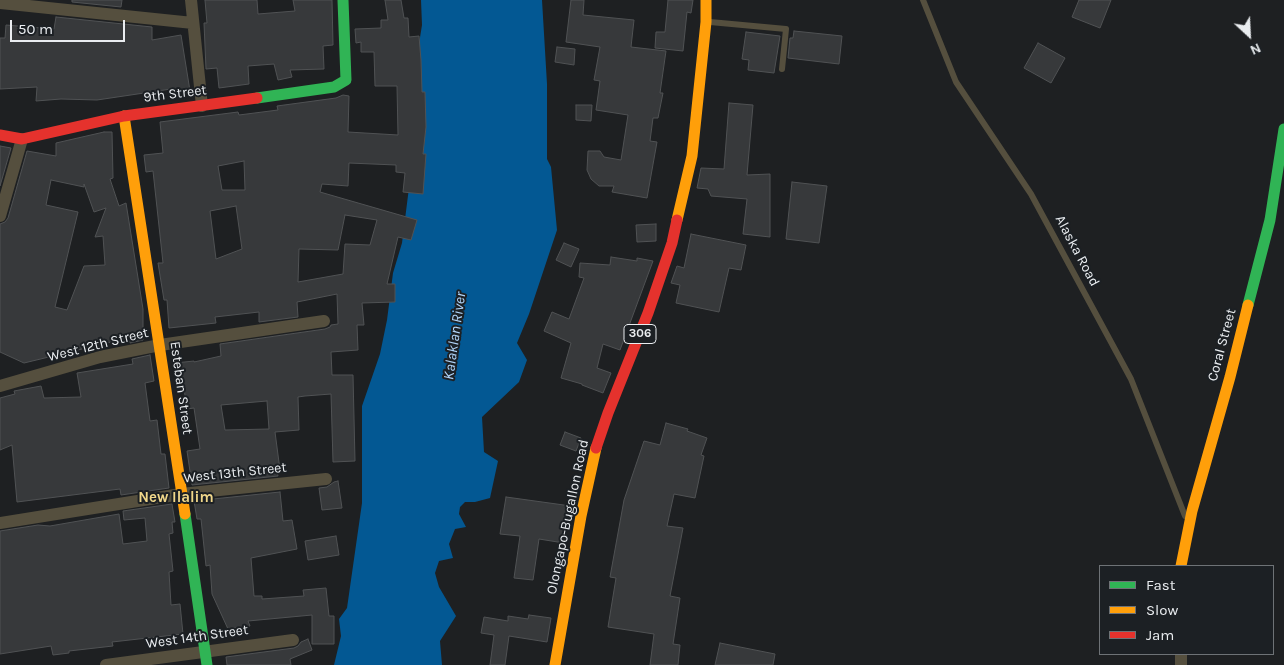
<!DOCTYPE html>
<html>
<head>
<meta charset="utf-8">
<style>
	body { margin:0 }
	#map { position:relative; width:1284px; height:665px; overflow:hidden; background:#1e2022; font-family:Karla,sans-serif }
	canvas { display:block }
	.legend { position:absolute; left:1099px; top:565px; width:175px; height:90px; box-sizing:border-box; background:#1c2024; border:1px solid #6e7276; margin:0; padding:6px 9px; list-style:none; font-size:15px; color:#eaedf0 }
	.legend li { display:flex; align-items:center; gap:10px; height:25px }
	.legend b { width:25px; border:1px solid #6e7276 }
	.north { position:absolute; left:1224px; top:10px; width:50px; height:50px; -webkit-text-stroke:4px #1c2024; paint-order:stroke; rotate:155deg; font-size:14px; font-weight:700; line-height:20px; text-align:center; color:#eaedf0 }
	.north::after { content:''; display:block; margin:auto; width:18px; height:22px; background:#eaedf0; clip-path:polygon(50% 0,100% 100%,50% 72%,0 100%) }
	.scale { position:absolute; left:10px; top:20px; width:115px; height:22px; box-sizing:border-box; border:2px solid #eaedf0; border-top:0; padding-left:6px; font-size:15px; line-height:18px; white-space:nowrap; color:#eaedf0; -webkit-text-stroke:4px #1c2024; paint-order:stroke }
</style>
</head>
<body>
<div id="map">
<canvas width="1284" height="665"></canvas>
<ul class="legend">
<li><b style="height:6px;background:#30b455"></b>Fast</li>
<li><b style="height:6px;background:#ff9f0a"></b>Slow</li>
<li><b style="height:6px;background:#e5322d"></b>Jam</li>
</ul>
<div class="north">N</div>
<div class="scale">50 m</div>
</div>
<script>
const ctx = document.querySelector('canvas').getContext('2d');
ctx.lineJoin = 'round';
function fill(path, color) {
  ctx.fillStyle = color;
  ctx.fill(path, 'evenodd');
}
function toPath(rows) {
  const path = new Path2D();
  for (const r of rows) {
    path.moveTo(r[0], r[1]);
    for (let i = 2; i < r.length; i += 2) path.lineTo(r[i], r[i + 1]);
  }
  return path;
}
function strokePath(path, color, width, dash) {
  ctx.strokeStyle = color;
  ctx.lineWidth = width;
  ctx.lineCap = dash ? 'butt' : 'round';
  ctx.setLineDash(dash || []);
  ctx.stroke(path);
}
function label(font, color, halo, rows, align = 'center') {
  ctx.font = font + ' Karla,sans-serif';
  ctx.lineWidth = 4;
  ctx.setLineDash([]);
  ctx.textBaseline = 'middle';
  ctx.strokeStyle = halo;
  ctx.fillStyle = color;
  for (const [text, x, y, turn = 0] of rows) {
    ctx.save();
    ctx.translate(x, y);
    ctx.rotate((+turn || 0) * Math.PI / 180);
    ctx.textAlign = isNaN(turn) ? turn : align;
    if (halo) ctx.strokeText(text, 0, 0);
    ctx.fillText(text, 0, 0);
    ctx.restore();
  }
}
fill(toPath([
	[421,0,542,0,547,84,547,159,551,167,557,230,529,314,517,343,527,360,519,382,482,417,484,452,498,461,490,498,475,502,465,502,460,507,459,514,466,527,455,529,449,544,453,558,439,561,435,573,439,587,456,616,440,641,442,665,334,665,341,636,339,619,347,608,362,503,362,406,380,354,387,320,393,273,402,243,413,156,414,75,422,25]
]), '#035893');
const building = toPath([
	[72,0,122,0,121,7,72,2,72,0],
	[205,0,257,0,258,14,295,11,293,0,332,0,333,45,323,46,324,69,290,70,292,77,278,80,274,64,248,66,249,84,219,88,217,68,206,69,204,23,207,23,205,0],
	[385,0,401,0,404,18,408,18,409,37,419,36,421,60,422,92,425,92,426,127,423,154,426,154,423,194,403,192,405,173,396,172,396,165,349,163,348,186,322,184,320,192,417,220,411,240,398,237,387,284,395,284,395,302,362,303,364,325,357,325,358,350,331,352,332,375,353,375,355,461,333,462,331,394,305,396,298,397,299,430,275,432,280,470,277,471,278,476,192,485,187,451,200,449,194,408,187,409,182,375,176,376,175,363,194,361,194,362,221,356,220,344,325,329,330,327,331,325,338,324,337,294,297,302,298,317,259,322,259,312,215,317,216,323,169,328,167,300,164,300,158,263,163,263,153,171,146,172,144,155,163,153,160,122,238,112,239,115,278,110,277,106,336,98,343,95,349,96,348,132,398,135,397,86,375,86,374,52,361,52,361,42,356,43,355,29,381,28,381,20,388,20,385,0],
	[244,161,245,190,222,190,218,166,244,161],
	[236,206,242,249,216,259,210,211,236,206],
	[345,215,377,220,370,245,345,244,343,274,298,282,299,249,338,250,345,215],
	[267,401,269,429,225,430,221,405,267,401],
	[571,0,584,0,583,15,634,20,631,47,666,51,660,93,663,93,658,118,653,118,650,141,657,142,647,198,612,192,614,186,599,186,591,179,587,170,588,151,600,151,604,157,621,160,628,115,596,110,600,81,594,80,600,47,566,42,571,0],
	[668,0,693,0,691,13,687,12,683,51,655,48,656,32,665,32,668,0],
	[1079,0,1111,0,1100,28,1072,17,1079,0],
	[56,17,152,27,152,40,181,35,190,91,172,93,171,89,97,100,61,99,36,101,37,87,0,89,0,38,5,38,6,25,54,29,56,17],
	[794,31,842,36,839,64,788,58,790,38,793,38,794,31],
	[746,32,780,36,774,73,748,70,749,60,742,59,746,32],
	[1038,43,1065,58,1051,83,1024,68,1038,43],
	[557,47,575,49,574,65,555,62,557,47],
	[729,103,753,105,747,175,770,174,770,237,743,234,747,199,711,196,708,189,697,188,701,168,724,169,729,103],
	[576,105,592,105,591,121,576,120,576,105],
	[104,132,112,132,113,178,110,179,119,206,126,203,143,309,143,340,130,343,129,340,111,342,24,363,0,352,0,224,5,222,8,218,27,151,56,156,56,143,104,132],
	[51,180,84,187,84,184,94,212,106,208,95,237,103,236,105,265,84,266,67,310,55,307,78,212,46,205,51,180],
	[0,146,11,148,0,186,0,146],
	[792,182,827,186,819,243,786,239,792,182],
	[656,224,656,241,637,242,636,225,656,224],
	[691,234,746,245,741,270,729,268,719,312,676,303,680,285,671,283,677,266,684,268,691,234],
	[564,243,579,249,571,267,556,260,564,243],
	[611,257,637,261,637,258,653,261,620,350,603,344,597,368,611,373,603,393,582,385,582,384,561,378,571,343,544,331,552,312,569,319,584,278,579,277,580,263,610,265,611,257],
	[150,355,154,381,145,383,150,421,157,420,161,454,165,454,169,488,121,495,120,489,17,502,12,445,0,450,0,398,15,394,14,391,41,386,44,398,81,397,77,373,133,364,132,359,150,355],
	[666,423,688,429,687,431,707,438,701,455,704,456,695,498,674,494,667,526,683,528,670,596,680,598,673,644,680,645,678,665,650,665,654,634,608,627,616,578,610,577,624,500,644,441,660,445,666,423],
	[565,432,581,438,576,451,560,445,565,432],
	[338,481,342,508,322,510,319,488,327,487,334,482,338,481],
	[280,492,283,521,292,520,297,549,251,558,254,596,262,596,262,599,304,596,303,590,326,588,329,616,334,616,334,644,312,644,312,615,248,621,250,626,228,629,212,594,210,565,206,566,201,519,197,519,194,501,280,492],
	[506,497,571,506,564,543,539,539,533,580,514,578,520,536,500,534,506,497],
	[172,504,175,522,172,522,173,533,169,534,173,571,169,572,171,605,180,604,183,634,112,642,113,646,69,651,69,653,53,655,51,646,0,654,0,531,38,525,50,526,119,514,123,544,147,541,145,518,124,520,123,511,172,504],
	[336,536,339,555,308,560,305,541,336,536],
	[529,615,551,618,547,642,509,636,505,665,490,665,494,635,481,633,484,617,508,621,508,616,528,619,529,615],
	[308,639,312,650,290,659,291,665,227,665,226,657,294,648,298,646,301,642,308,639],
	[720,643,775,654,773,665,715,665,720,643]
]);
fill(building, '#37393b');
strokePath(building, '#505254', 1);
strokePath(toPath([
	[923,0,956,82,1031,194,1131,379,1185,516],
	[710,22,786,29,782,69]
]), '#554f3e', 6);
strokePath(toPath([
	[191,0,202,106],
	[0,3,193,23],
	[0,216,22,139],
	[0,386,100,357,160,345,324,321],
	[0,523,181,494,326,479],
	[1181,654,1181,665],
	[106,665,293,640]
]), '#554f3e', 12);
strokePath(toPath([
	[257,98,334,87,346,80,343,0],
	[1248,305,1270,220,1284,129],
	[185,514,207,665]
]), '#30b455', 11);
strokePath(toPath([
	[124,116,185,514],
	[677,220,692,156,706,22,706,0],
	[1181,566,1192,511,1230,377,1248,305],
	[555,665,581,516,596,448]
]), '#ff9f0a', 11);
strokePath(toPath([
	[0,135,22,139,124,116,257,98],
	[596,448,608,413,648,313,672,243,677,220]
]), '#e5322d', 11);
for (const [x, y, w] of [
	[640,334,32]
]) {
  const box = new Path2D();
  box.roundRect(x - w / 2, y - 9.5, w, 19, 4);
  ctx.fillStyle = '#1c2024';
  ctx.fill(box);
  strokePath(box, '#eaedf0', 1);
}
label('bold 12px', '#eaedf0', null, [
	["306",640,334]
]);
label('14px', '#eaedf0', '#1c2024', [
	["9th Street",175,94,-7],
	["Alaska Road",1077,251,62],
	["West 12th Street",98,345,-14],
	["Coral Street",1222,345,-75],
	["Esteban Street",181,388,82],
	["West 13th Street",235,473,-6],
	["Olongapo-Bugallon Road",568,517,-78],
	["West 14th Street",197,637,-8]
]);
label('italic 15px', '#afd3f7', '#1c2024', [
	["Kalaklan River",455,336,-82]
]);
label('bold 15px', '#f0d78a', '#1c2024', [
	["New Ilalim",176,498]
]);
</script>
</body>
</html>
